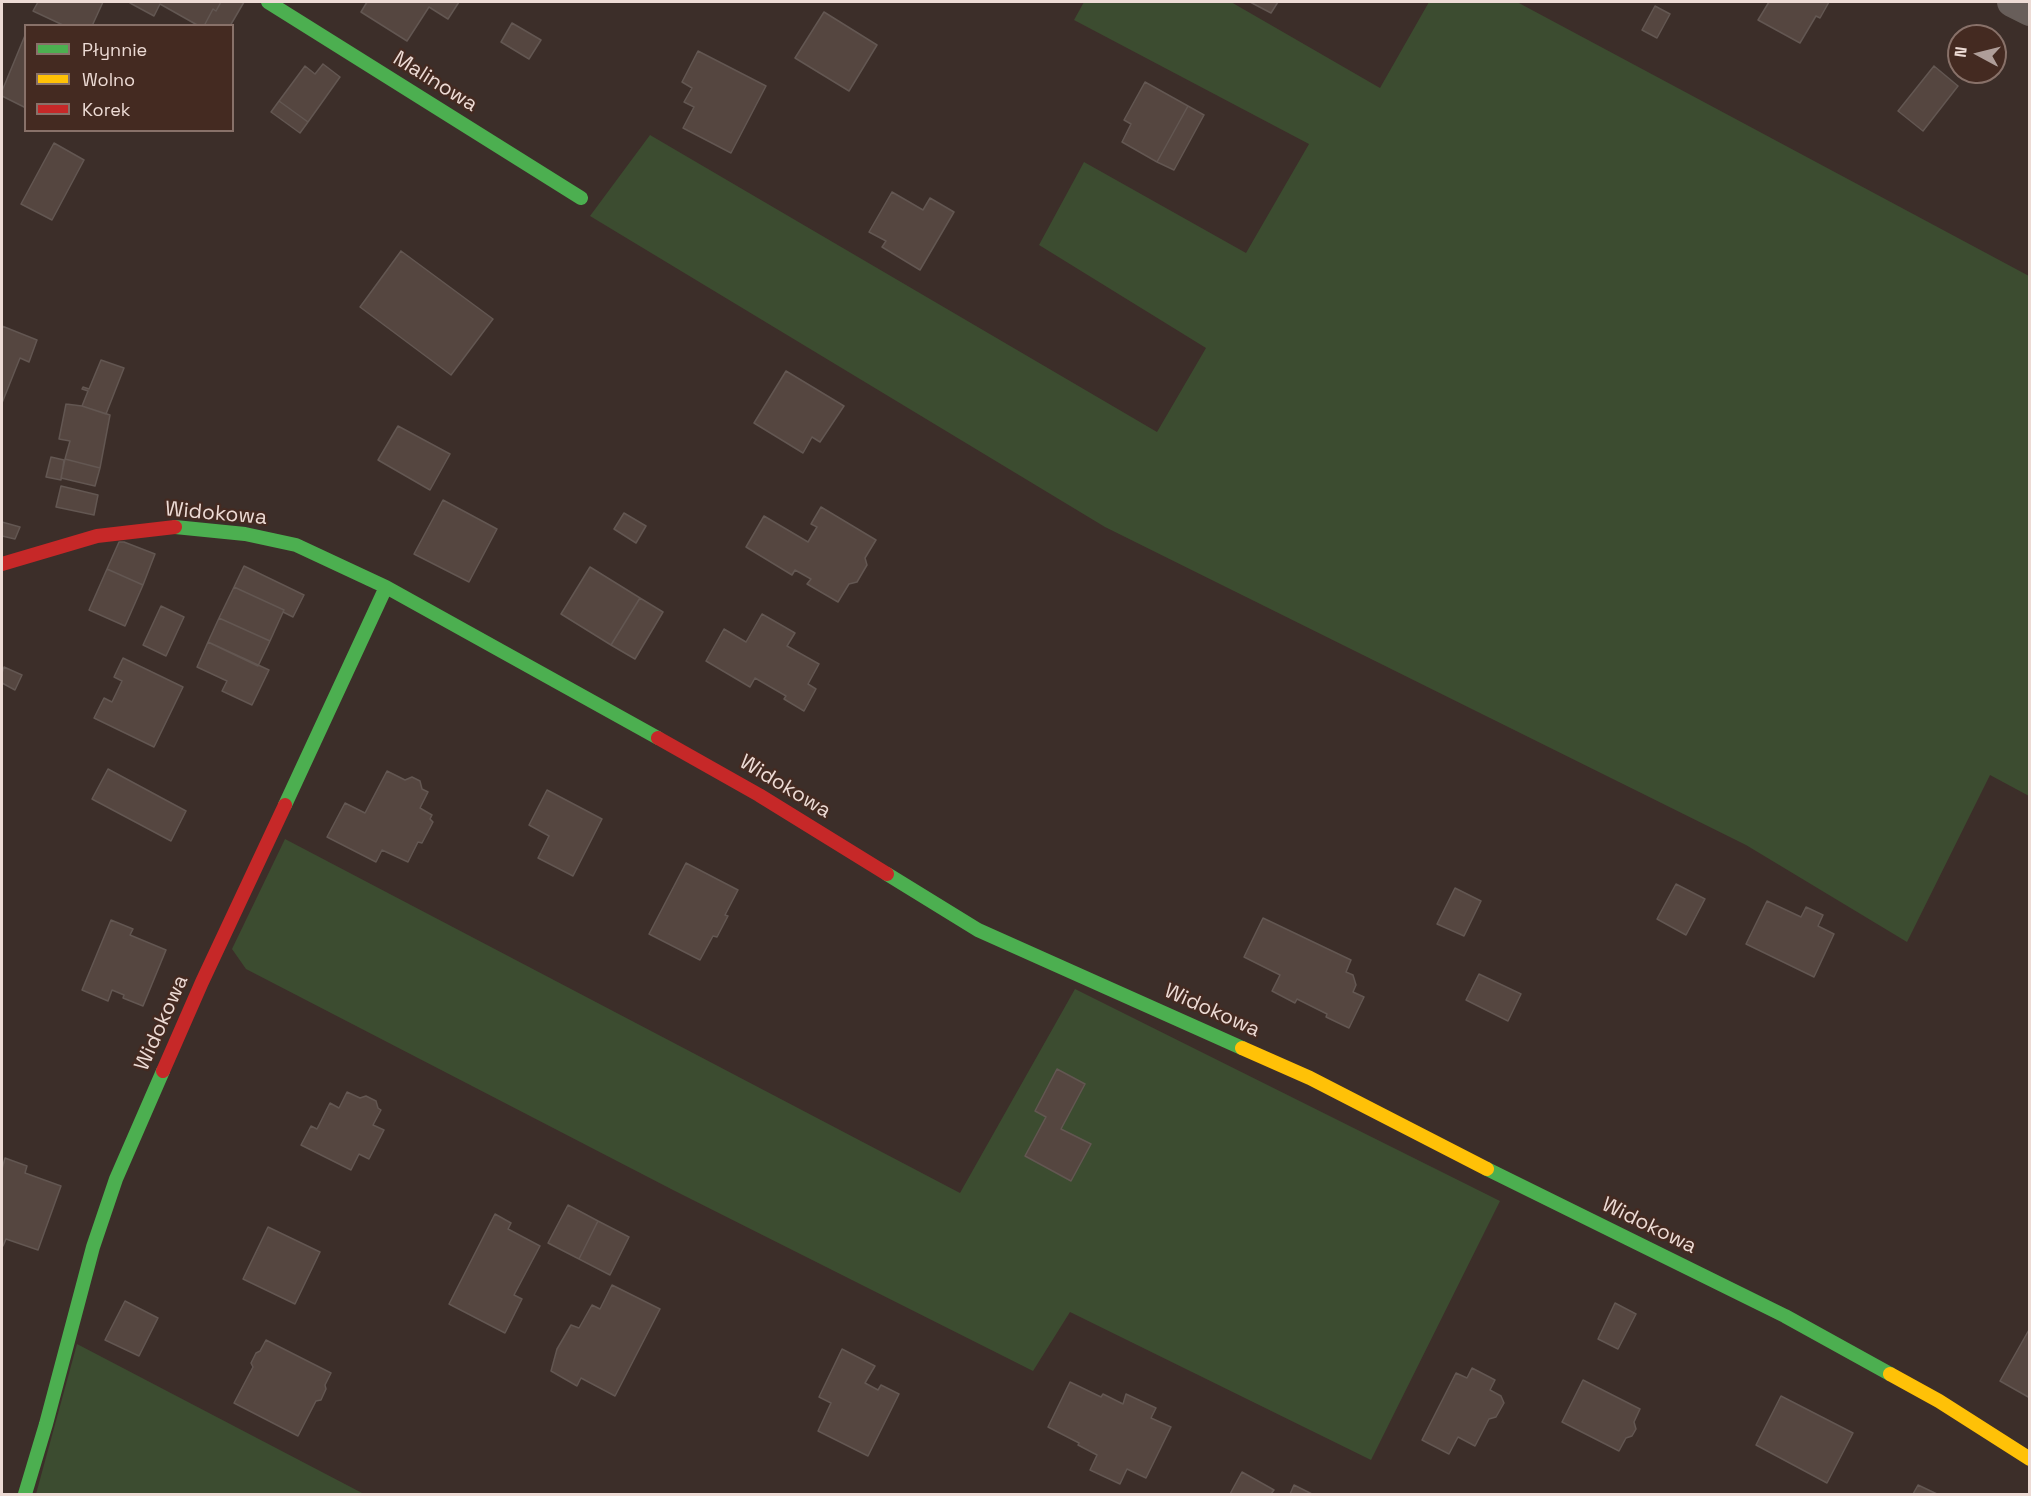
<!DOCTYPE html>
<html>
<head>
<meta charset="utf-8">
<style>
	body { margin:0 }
	#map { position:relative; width:2031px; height:1496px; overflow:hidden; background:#3c2e29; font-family:"Space Grotesk",sans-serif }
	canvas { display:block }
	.frame { position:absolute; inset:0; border:3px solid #eddbd5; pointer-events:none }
	.legend { position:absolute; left:24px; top:24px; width:210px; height:108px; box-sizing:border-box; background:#442a21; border:2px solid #887169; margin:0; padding:8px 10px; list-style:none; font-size:18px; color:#eddbd5 }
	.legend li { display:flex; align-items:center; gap:12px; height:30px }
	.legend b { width:30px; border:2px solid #887169 }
	.north { position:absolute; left:1947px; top:24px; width:60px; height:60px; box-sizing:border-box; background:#442a21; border:2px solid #887169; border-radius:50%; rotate:277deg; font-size:16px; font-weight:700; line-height:24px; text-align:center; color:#eddbd5 }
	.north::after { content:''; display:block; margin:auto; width:21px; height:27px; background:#af9e99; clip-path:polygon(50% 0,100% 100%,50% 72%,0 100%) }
</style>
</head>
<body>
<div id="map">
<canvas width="2031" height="1496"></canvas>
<div class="frame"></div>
<ul class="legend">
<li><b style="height:8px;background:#4caf50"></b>Płynnie</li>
<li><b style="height:8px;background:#ffc107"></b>Wolno</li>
<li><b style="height:8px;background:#c62828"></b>Korek</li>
</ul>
<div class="north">N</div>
</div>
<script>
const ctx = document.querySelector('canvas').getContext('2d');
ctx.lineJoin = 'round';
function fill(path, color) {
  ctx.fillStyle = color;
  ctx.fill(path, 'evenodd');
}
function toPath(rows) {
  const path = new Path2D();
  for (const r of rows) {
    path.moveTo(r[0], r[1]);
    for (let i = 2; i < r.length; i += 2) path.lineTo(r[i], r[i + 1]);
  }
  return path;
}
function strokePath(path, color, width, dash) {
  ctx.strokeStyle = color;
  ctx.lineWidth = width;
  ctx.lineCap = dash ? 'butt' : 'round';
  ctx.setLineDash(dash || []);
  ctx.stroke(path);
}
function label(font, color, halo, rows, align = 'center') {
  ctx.font = font + ' "Space Grotesk",sans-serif';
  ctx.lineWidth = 4.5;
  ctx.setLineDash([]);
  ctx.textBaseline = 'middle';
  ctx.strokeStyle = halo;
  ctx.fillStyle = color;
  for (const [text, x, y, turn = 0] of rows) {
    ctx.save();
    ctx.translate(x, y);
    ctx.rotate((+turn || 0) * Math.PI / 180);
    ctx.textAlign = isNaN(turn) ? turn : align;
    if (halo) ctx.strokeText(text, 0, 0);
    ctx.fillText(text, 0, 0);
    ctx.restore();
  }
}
fill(toPath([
	[1084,2,1231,2,1380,88,1429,2,1517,2,2029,276,2029,796,1990,775,1907,942,1746,845,1105,527,590,216,650,135,1157,432,1206,348,1039,245,1084,162,1246,253,1309,144,1074,20],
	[285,839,960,1193,1075,989,1500,1201,1371,1460,1070,1312,1033,1371,673,1190,246,969,232,949],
	[77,1344,364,1494,36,1494]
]), '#3c4c30');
const building = toPath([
	[38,2,103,2,92,26,65,26,33,11,38,2],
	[131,2,221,2,216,11,213,9,204,26,199,26,160,4,154,16,130,3,131,2],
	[221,2,244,2,230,26,204,26,213,9,216,11,221,2],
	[367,2,459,2,448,19,429,7,407,41,361,12,367,2],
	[1250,2,1278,2,1271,13,1250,2],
	[1769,2,1829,2,1820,18,1816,16,1800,43,1758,20,1769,2],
	[1655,6,1670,14,1657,38,1642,30,1655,6],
	[824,12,877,45,849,91,795,58,824,12],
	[512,23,541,40,529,59,501,42,512,23],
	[26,33,26,108,2,96,2,91,26,33],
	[698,51,766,86,731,153,683,128,694,107,684,102,692,88,682,82,698,51],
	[323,64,340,77,308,122,279,101,305,66,315,74,323,64],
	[1934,66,1958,86,1923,131,1898,111,1934,66],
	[1145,82,1188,106,1157,162,1122,142,1131,124,1124,120,1145,82],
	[279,101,308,122,300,133,271,112,279,101],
	[1188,106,1204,115,1174,170,1157,162,1188,106],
	[54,143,84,160,52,220,21,204,54,143],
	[892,192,923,210,930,198,954,212,920,270,882,247,886,241,869,232,892,192],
	[401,251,493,319,451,375,360,307,401,251],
	[2,326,37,340,29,362,20,358,2,403,2,326],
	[101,360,124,368,106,414,82,406,88,391,82,389,83,387,89,389,101,360],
	[786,371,844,406,820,442,812,437,803,453,754,423,786,371],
	[66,404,82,406,110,415,100,468,65,459,70,441,59,439,66,404],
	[398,426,450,454,430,490,378,460,398,426],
	[51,457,64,460,61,480,46,477,51,457],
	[65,459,100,468,95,486,61,478,65,459],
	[61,486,98,495,94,515,56,507,61,486],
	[443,500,497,529,469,582,414,554,443,500],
	[821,507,876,540,865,558,867,565,857,582,849,584,838,602,807,584,811,579,795,570,792,575,746,547,764,516,808,542,817,527,811,524,821,507],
	[624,513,646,526,636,543,614,529,624,513],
	[2,522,20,527,15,539,2,536,2,522],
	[119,542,124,542,155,554,143,585,107,569,119,542],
	[244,566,304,595,293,617,283,612,284,610,234,587,244,566],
	[590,567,640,598,611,645,561,614,590,567],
	[107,569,143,585,125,626,89,610,107,569],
	[234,587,284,610,270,641,219,618,234,587],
	[640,598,663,612,635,659,611,645,640,598],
	[161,606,184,617,166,656,143,645,161,606],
	[762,614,795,633,787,646,819,664,808,684,816,689,804,711,784,699,786,696,755,678,750,687,706,661,724,629,746,642,762,614],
	[219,618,270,641,258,666,208,642,219,618],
	[208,642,269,670,252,705,222,691,227,681,197,667,208,642],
	[123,658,183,687,154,747,94,718,104,698,112,702,122,681,114,677,123,658],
	[4,667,22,675,15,690,2,683,2,673,4,667],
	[108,769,186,811,171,841,92,799,108,769],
	[387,771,405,780,412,777,420,781,422,789,428,792,420,808,432,815,430,819,433,822,422,843,418,842,408,862,382,850,376,862,327,837,345,803,365,813,387,771],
	[547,790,602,819,573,876,538,858,549,836,529,825,547,790],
	[686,863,738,890,725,915,728,916,717,937,713,936,700,960,649,934,686,863],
	[1676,884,1705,899,1686,935,1657,919,1676,884],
	[1455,888,1481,901,1464,936,1437,924,1455,888],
	[1767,901,1801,917,1806,907,1823,915,1818,926,1834,934,1814,977,1746,944,1767,901],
	[1263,918,1351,960,1346,972,1353,975,1356,985,1353,992,1364,997,1349,1028,1326,1017,1327,1014,1297,999,1295,1003,1272,991,1280,975,1244,957,1263,918],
	[111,920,133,929,130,935,166,950,143,1006,123,998,124,995,112,990,108,1001,82,990,111,920],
	[1479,974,1521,994,1508,1021,1466,1000,1479,974],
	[1057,1069,1085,1084,1061,1129,1091,1144,1071,1181,1025,1156,1046,1117,1035,1111,1057,1069],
	[347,1092,360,1098,366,1096,376,1101,378,1108,381,1110,373,1125,384,1130,369,1159,359,1154,351,1170,301,1145,311,1126,317,1129,330,1103,339,1108,347,1092],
	[5,1158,27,1166,25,1173,61,1186,38,1250,6,1239,3,1246,2,1245,2,1169,5,1158],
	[568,1205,598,1221,579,1259,548,1243,568,1205],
	[495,1214,511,1223,508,1229,540,1246,514,1295,522,1299,505,1333,449,1304,495,1214],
	[598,1221,629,1237,610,1275,579,1259,598,1221],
	[268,1227,320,1252,295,1304,243,1279,268,1227],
	[612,1285,660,1309,615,1396,581,1378,577,1386,551,1371,557,1349,571,1325,579,1328,592,1305,600,1309,612,1285],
	[125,1301,158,1318,139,1356,105,1340,125,1301],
	[1615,1303,1636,1314,1618,1349,1598,1339,1615,1303],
	[2030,1328,2030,1398,2000,1381,2030,1328],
	[266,1340,331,1373,325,1385,326,1389,321,1400,316,1401,298,1436,234,1403,253,1367,251,1363,256,1353,260,1351,266,1340],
	[842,1349,875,1366,865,1383,878,1390,881,1385,899,1394,868,1456,818,1431,831,1403,819,1397,842,1349],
	[1472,1368,1495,1380,1490,1390,1501,1396,1504,1403,1496,1417,1489,1419,1475,1446,1458,1437,1449,1454,1422,1440,1456,1373,1467,1378,1472,1368],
	[1583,1380,1640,1409,1634,1422,1636,1429,1632,1436,1626,1438,1619,1451,1562,1422,1583,1380],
	[1070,1382,1101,1397,1103,1394,1123,1404,1126,1394,1156,1408,1151,1418,1171,1427,1146,1478,1127,1469,1120,1484,1090,1470,1097,1455,1078,1445,1079,1443,1048,1427,1070,1382],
	[1781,1396,1853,1433,1827,1483,1756,1445,1781,1396],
	[1242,1472,1274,1490,1271,1494,1230,1494,1242,1472],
	[1294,1485,1312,1494,1290,1494,1294,1485],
	[1918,1485,1937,1494,1913,1494,1918,1485]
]);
fill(building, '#554640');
strokePath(building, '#635752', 1.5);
strokePath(toPath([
	[2012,2,2030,11]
]), '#685e5a', 30);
strokePath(toPath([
	[268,2,581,198],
	[175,527,245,534,296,545,386,587,658,738],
	[285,805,386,587],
	[887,874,978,930,1242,1048],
	[1487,1169,1785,1316,1890,1374],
	[25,1494,46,1424,93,1247,116,1179,163,1071]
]), '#4caf50', 14);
strokePath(toPath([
	[1242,1048,1310,1078,1487,1169],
	[1890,1374,1939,1401,2030,1459]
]), '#ffc107', 14);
strokePath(toPath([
	[2,564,97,536,175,527],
	[658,738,759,795,887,874],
	[163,1071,202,982,285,805]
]), '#c62828', 14);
label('21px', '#eddbd5', '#442a21', [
	["Malinowa",435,82,32],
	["Widokowa",216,514,5],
	["Widokowa",785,787,31],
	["Widokowa",1212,1011,24],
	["Widokowa",162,1023,-66],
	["Widokowa",1649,1226,26]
]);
</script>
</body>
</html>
